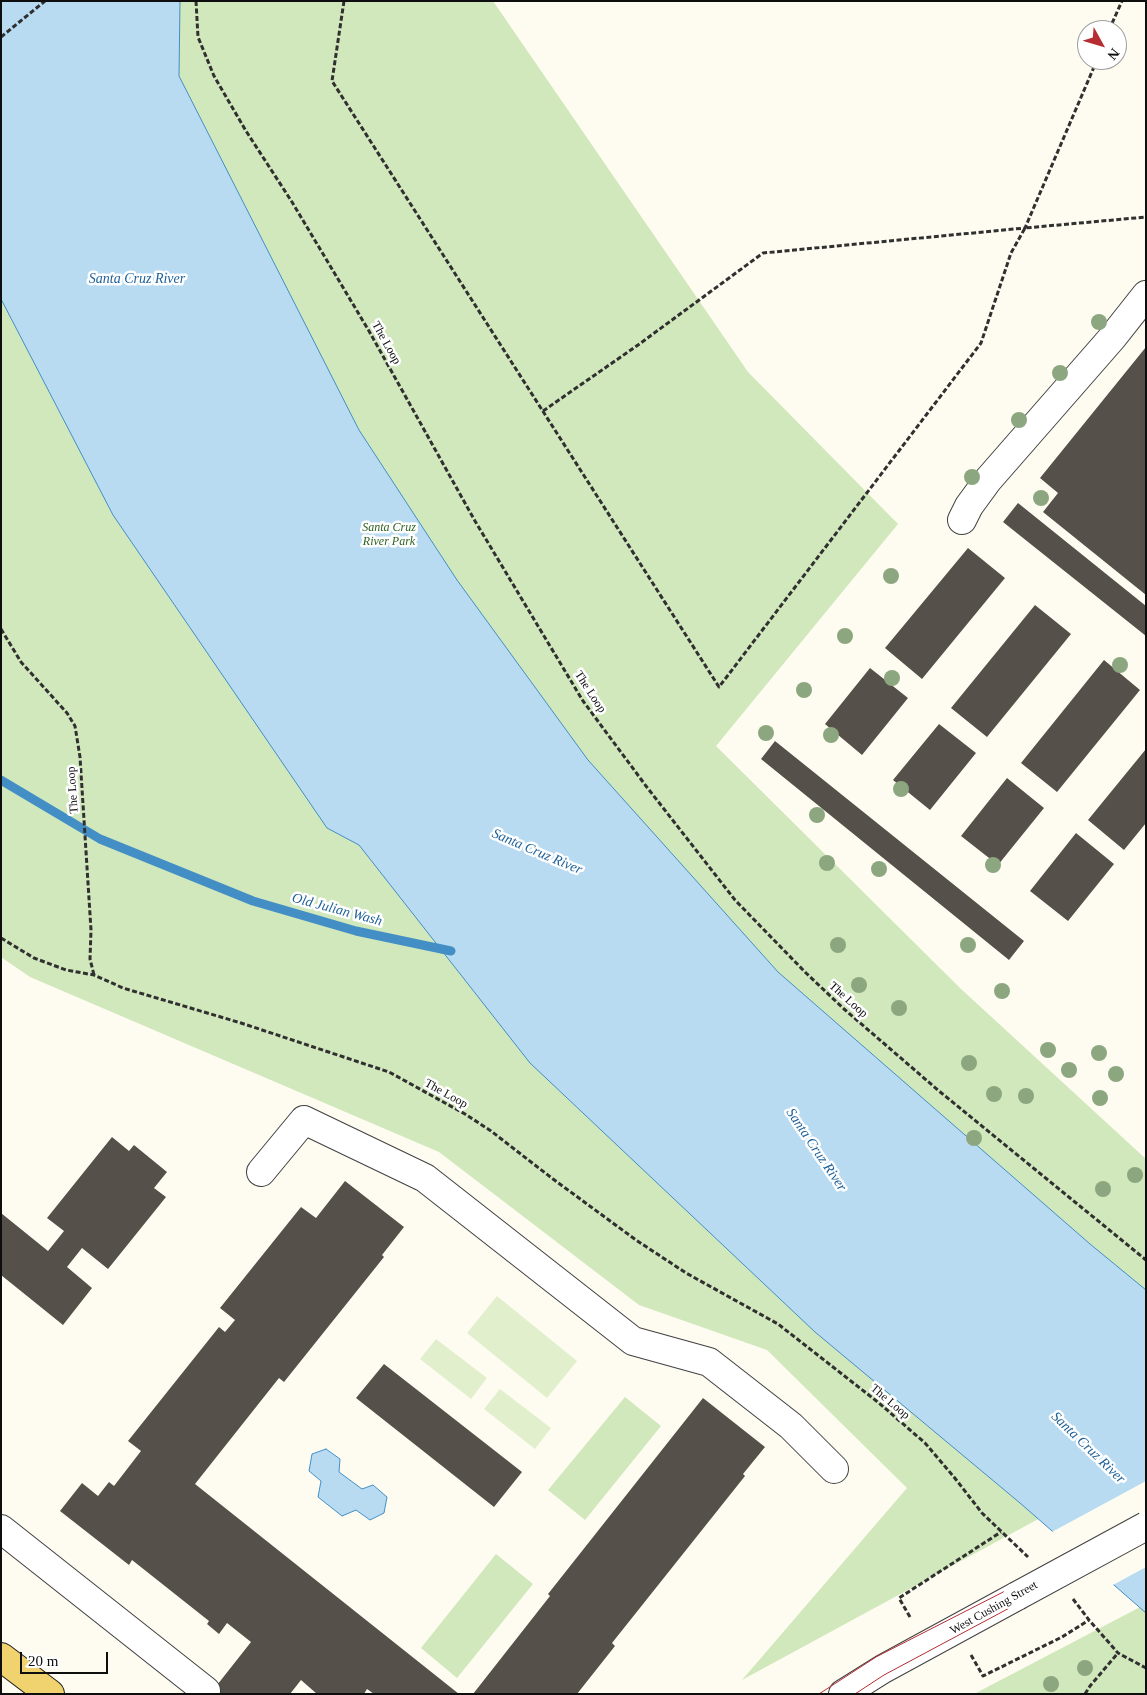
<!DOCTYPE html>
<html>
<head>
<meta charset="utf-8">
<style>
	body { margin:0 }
	#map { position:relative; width:1147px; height:1695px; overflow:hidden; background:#fefcf0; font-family:"Times New Roman",serif }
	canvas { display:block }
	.frame { position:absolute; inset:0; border:2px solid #0e0e0e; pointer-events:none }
	.north { position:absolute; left:1077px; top:20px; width:50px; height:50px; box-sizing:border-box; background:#fff; border:1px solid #9f9f9f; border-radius:50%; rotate:129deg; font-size:14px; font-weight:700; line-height:20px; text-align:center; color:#0e0e0e }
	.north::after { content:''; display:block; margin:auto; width:18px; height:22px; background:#b62e32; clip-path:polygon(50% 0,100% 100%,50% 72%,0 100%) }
	.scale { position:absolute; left:20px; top:1652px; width:88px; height:22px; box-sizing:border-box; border:2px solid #0e0e0e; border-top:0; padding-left:6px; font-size:15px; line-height:18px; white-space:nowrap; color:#0e0e0e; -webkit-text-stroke:4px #fff; paint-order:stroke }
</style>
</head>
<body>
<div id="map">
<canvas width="1147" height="1695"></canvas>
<div class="frame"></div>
<div class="north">N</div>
<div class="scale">20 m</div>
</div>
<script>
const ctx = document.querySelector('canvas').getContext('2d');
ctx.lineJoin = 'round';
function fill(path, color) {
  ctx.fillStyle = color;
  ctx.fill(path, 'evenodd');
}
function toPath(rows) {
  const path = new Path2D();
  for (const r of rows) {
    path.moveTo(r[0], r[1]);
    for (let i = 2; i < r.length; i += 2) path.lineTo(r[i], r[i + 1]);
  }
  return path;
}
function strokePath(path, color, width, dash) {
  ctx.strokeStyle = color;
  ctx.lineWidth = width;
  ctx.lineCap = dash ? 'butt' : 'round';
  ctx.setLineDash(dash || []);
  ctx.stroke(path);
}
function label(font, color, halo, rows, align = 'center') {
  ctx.font = font + ' "Times New Roman",serif';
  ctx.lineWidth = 5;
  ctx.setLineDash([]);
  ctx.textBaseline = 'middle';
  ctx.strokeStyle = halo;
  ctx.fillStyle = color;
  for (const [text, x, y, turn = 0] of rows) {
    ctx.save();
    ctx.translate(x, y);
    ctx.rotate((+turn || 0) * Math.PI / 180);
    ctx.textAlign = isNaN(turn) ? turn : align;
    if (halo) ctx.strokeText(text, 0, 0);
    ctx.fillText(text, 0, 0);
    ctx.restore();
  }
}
fill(toPath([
	[101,1,493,1,748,372,898,524,716,746,960,988,1146,1159,1146,1473,1053,1511,742,1680,907,1488,767,1350,639,1305,439,1152,30,977,1,957,1,79],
	[625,1397,661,1426,585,1520,548,1490],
	[496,1554,533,1584,457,1678,421,1648],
	[1146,1604,1146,1694,974,1694]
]), '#d1e7bc');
fill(toPath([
	[497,1296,577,1361,547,1398,467,1333],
	[436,1339,487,1378,471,1399,420,1359],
	[500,1389,551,1428,535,1449,484,1409]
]), '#e2efcd');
const water = toPath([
	[1,1,180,1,179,76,359,430,457,580,588,760,778,972,1090,1244,1146,1290,1146,1613,1020,1503,815,1332,530,1063,359,845,327,828,113,515,1,299,1,1],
	[326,1449,340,1459,339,1472,362,1489,373,1485,387,1497,384,1513,370,1520,356,1510,342,1516,318,1497,321,1481,309,1471,312,1454,326,1449]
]);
fill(water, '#b8dbf2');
strokePath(water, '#438fc5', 1);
fill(toPath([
	[1146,1481,1146,1567,1111,1586,1050,1533]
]), '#fefcf0');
strokePath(toPath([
	[1,780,100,839,253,901,356,931,451,951]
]), '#438fc5', 9);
fill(toPath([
	[1146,347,1146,595,1043,512,1058,493,1040,478],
	[1018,503,1146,606,1146,636,1003,522],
	[968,548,1005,578,922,679,885,648],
	[1035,605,1071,634,987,737,951,708],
	[1104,660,1140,690,1057,792,1021,763],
	[870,668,908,698,862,755,825,724],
	[939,724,976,753,930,810,893,780],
	[775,741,1024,941,1009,960,761,759],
	[1146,749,1146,823,1124,850,1088,820],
	[1007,778,1044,808,998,865,961,836],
	[1076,833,1114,864,1068,921,1030,891],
	[112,1137,129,1151,134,1145,167,1172,154,1188,166,1197,108,1269,82,1248,67,1267,92,1288,63,1325,1,1275,1,1213,48,1251,64,1231,47,1218],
	[345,1181,404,1227,382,1255,384,1257,284,1382,279,1378,195,1484,459,1694,374,1694,367,1689,364,1694,317,1694,301,1680,290,1694,210,1694,251,1642,227,1623,219,1634,207,1624,209,1621,132,1560,129,1565,60,1511,82,1483,98,1496,109,1482,114,1486,141,1451,128,1441,219,1327,225,1332,235,1320,220,1308,301,1207,316,1218],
	[384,1364,522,1472,494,1507,356,1398],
	[703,1398,765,1447,743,1474,745,1476,612,1643,615,1646,577,1694,473,1694,550,1596,548,1594]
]), '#56504b');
const minor = toPath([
	[962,520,969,506,988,480,1112,338,1146,295],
	[261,1172,304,1120,425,1178,633,1341,709,1362,791,1426,834,1469],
	[1,1529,206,1691],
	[843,1694,883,1669,1017,1596]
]);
const major = toPath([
	[1,1657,50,1694]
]);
strokePath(minor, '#414141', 30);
strokePath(major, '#1f1f1f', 30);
strokePath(toPath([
	[196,1,198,37,214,76,246,131,292,202,369,331,475,521,583,701,646,786,735,900,806,973,844,1009,939,1091,1146,1260],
	[344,1,332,81,719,687,981,343,1011,253,1025,228,1146,217],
	[1109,30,1122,1],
	[1,37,45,1],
	[543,411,638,345,763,253,1025,228,1097,60],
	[1,629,21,662,67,713,75,726,80,757,91,930,90,959,94,975],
	[1,938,34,958,66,970,94,975,123,988,241,1023,389,1072,465,1114,491,1131,553,1179,636,1240,686,1273,778,1324,879,1403,925,1443,954,1477,982,1513,1028,1557],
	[1073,1599,1089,1620,1118,1653,1146,1668],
	[910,1617,899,1598,1001,1532],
	[971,1655,983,1676,1062,1637,1089,1620],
	[1085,1694,1090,1686,1118,1653]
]), '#303030', 3, [5, 2.5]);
strokePath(minor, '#fff', 28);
strokePath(major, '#f0d36e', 28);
strokePath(toPath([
	[819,1694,876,1657,1009,1589,1146,1516],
	[855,1694,884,1675,1146,1535]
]), '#b62e32', 1);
const minorBridge = toPath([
	[1017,1596,1146,1526]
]);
strokePath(minorBridge, '#414141', 30, []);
strokePath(minorBridge, '#fff', 28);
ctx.fillStyle = '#8ca77f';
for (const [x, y] of [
	[1099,322],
	[1060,373],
	[1019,420],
	[972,477],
	[1041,498],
	[891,576],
	[845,636],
	[1120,665],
	[892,678],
	[804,690],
	[766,733],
	[831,735],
	[901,789],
	[817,815],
	[827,863],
	[993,865],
	[879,869],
	[838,945],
	[968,945],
	[859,985],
	[1002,991],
	[899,1008],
	[1048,1050],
	[1099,1053],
	[969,1063],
	[1069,1070],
	[1116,1074],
	[994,1094],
	[1026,1096],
	[1100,1098],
	[974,1138],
	[1135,1175],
	[1103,1189],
	[1085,1668],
	[1051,1684]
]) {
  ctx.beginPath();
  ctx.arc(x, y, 8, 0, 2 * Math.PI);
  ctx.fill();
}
label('12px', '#0e0e0e', '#fff', [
	["The Loop",386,343,61],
	["The Loop",590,692,57],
	["The Loop",73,790,-94],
	["The Loop",848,1000,42],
	["The Loop",446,1094,29],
	["The Loop",890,1402,40],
	["West Cushing Street",994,1608,-29]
]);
label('italic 12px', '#2e6222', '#fff', [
	["Santa Cruz",389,528],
	["River Park",389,542]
]);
label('italic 14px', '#1f6199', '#fff', [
	["Santa Cruz River",137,279],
	["Santa Cruz River",537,852,23],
	["Old Julian Wash",337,910,15],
	["Santa Cruz River",816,1150,56],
	["Santa Cruz River",1088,1448,44]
]);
</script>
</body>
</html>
